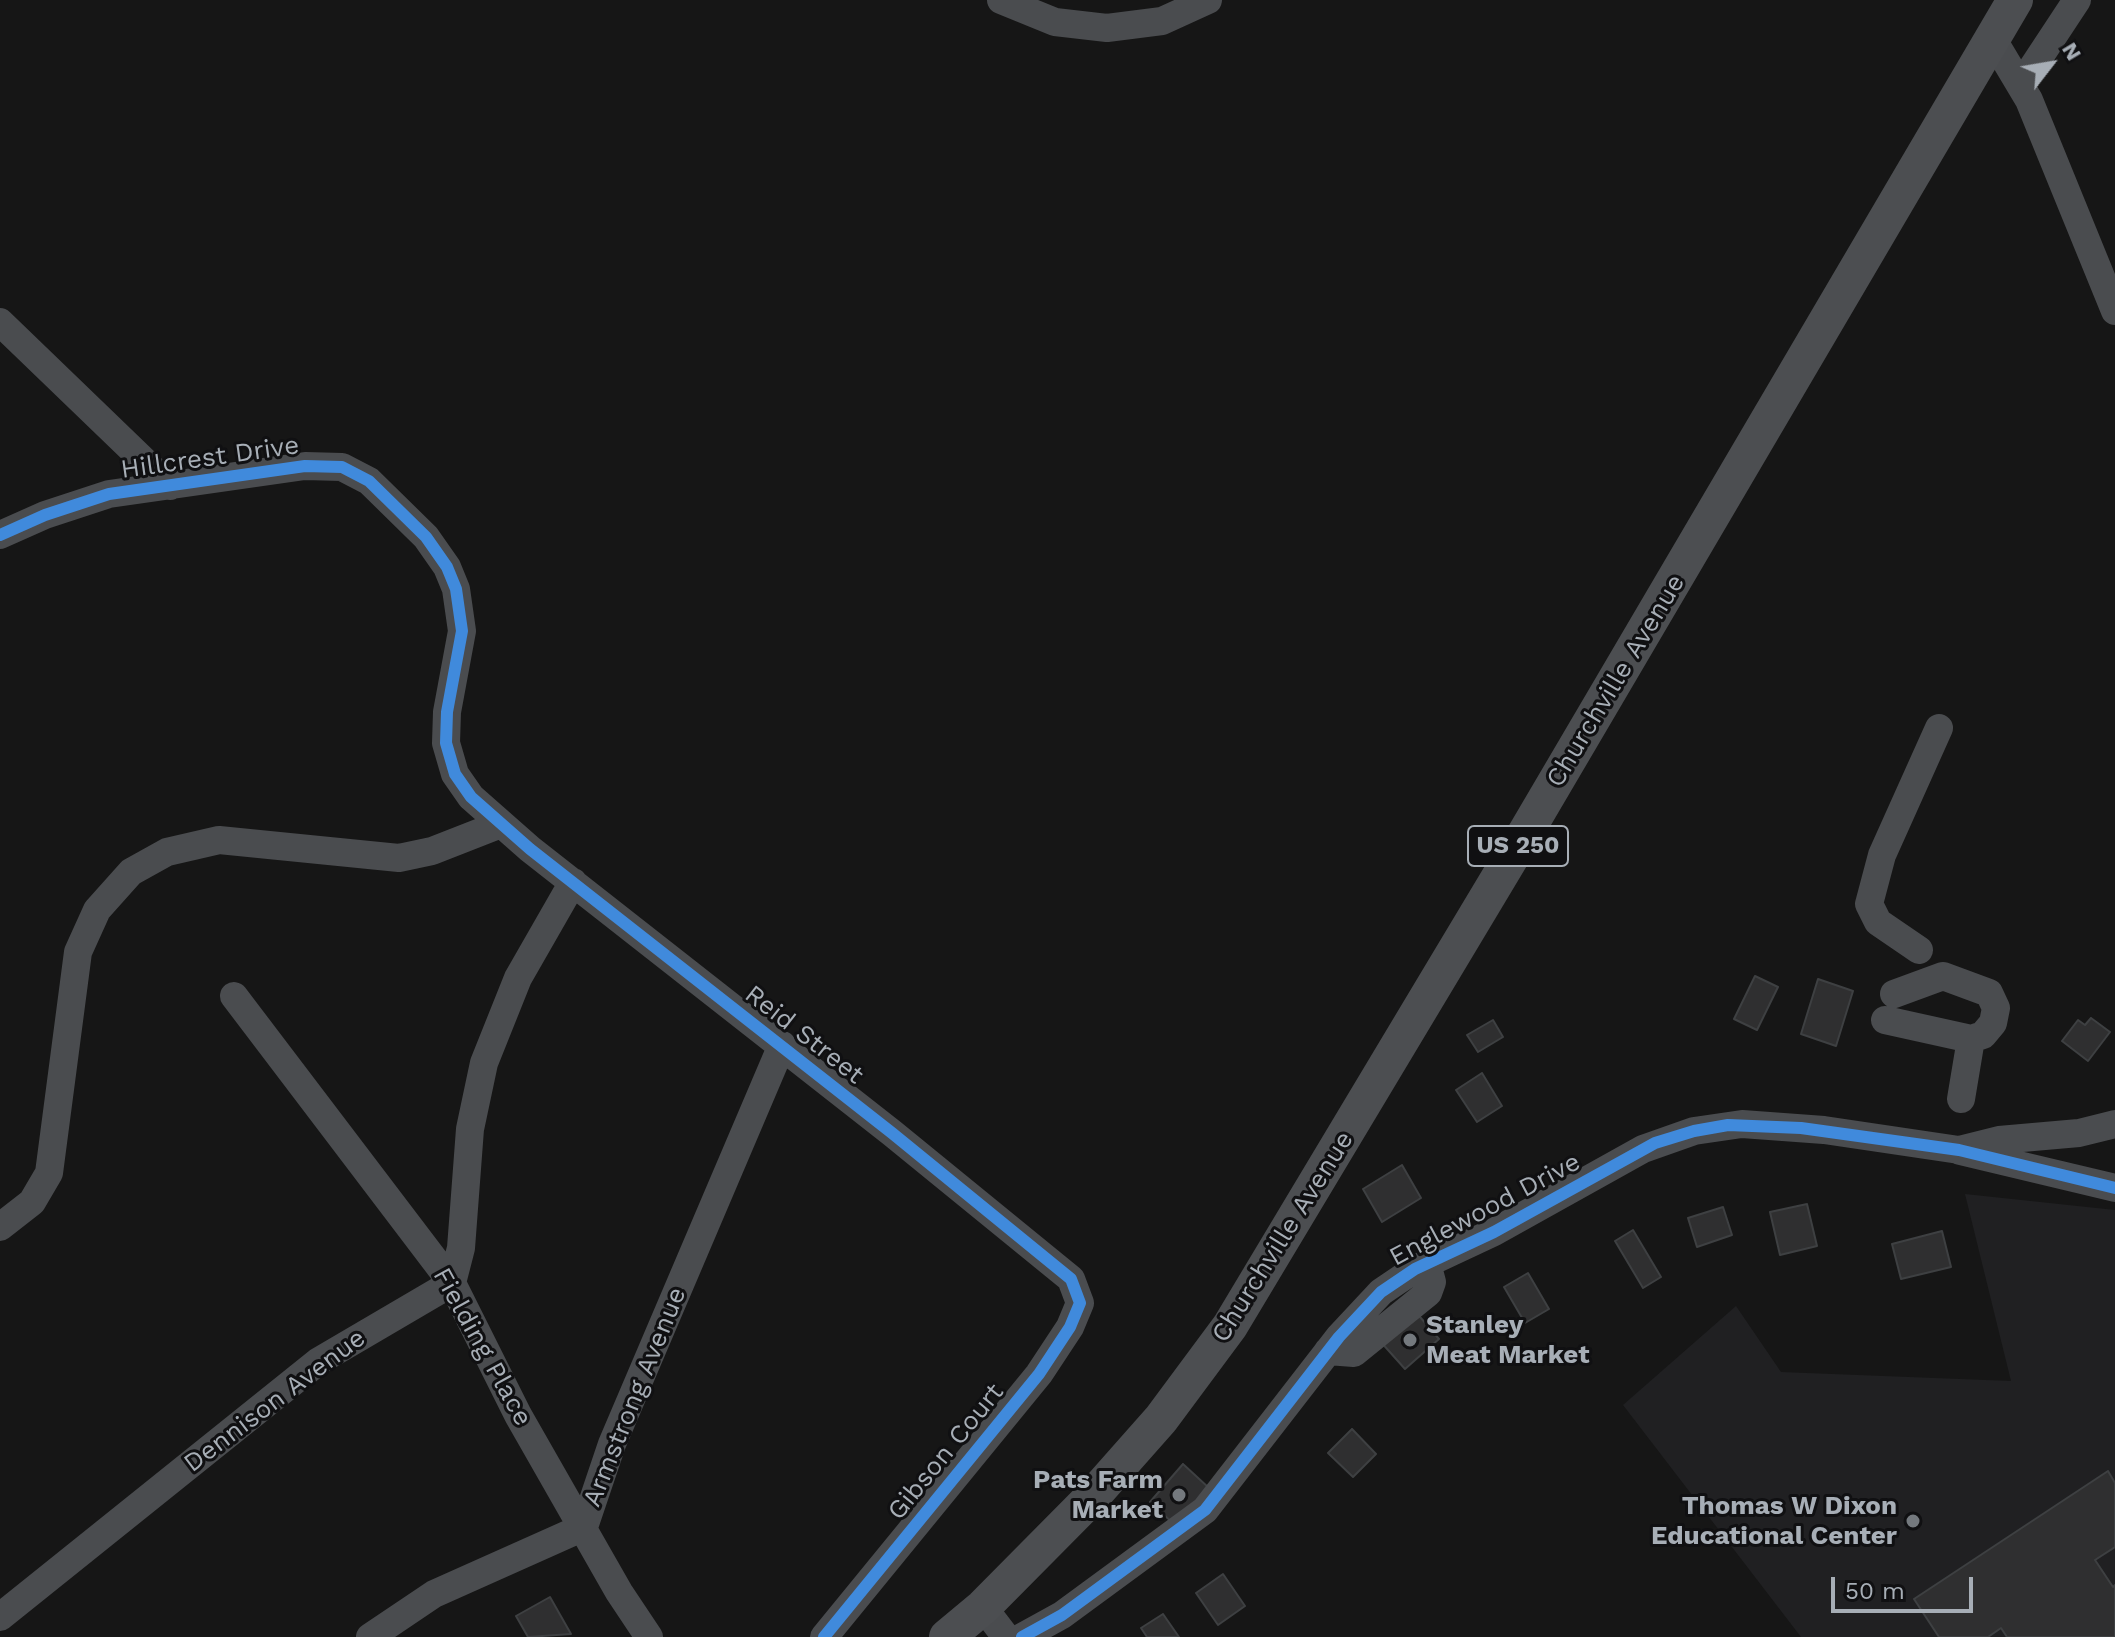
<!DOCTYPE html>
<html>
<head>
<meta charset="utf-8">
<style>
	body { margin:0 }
	#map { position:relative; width:2115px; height:1637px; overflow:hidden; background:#161616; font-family:"Work Sans",sans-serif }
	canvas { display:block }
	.north { position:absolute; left:2011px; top:24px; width:80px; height:80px; -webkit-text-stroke:6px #101012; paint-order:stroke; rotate:59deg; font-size:22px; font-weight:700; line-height:32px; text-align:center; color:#a7aeb6 }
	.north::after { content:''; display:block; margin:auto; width:28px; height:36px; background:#a7aeb6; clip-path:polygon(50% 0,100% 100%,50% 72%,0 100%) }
	.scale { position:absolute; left:1831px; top:1577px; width:142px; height:36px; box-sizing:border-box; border:4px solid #a7aeb6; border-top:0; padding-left:10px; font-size:24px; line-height:28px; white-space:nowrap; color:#a7aeb6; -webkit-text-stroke:6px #101012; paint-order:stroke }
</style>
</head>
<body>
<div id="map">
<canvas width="2115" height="1637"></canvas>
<div class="north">N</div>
<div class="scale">50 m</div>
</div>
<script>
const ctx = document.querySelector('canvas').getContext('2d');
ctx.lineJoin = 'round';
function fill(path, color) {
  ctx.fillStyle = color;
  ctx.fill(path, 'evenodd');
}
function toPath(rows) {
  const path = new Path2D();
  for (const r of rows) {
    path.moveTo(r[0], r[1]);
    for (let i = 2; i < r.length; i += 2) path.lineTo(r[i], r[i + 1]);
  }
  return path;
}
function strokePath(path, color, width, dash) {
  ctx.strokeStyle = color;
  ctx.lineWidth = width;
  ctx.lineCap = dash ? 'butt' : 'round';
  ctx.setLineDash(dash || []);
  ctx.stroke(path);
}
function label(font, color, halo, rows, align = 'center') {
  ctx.font = font + ' "Work Sans",sans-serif';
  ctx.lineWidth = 6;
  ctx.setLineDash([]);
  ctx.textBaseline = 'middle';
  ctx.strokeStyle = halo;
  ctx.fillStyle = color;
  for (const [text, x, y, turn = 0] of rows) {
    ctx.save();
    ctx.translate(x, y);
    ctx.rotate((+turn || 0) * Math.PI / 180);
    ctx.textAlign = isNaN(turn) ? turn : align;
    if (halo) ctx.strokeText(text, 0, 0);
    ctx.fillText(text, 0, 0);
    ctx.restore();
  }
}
fill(toPath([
	[1965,1194,2115,1210,2115,1637,1801,1637,1623,1405,1736,1306,1781,1372,2011,1381]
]), '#202022');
const building = toPath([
	[1755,976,1778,987,1757,1030,1734,1019,1755,976],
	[1818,979,1853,991,1836,1046,1801,1034,1818,979],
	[2091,1018,2110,1032,2088,1061,2062,1041,2078,1020,2085,1025,2091,1018],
	[1493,1020,1503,1037,1478,1052,1467,1035,1493,1020],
	[1482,1073,1502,1106,1477,1122,1456,1090,1482,1073],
	[1402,1165,1421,1198,1382,1222,1363,1189,1402,1165],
	[1807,1204,1817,1246,1780,1255,1770,1212,1807,1204],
	[1723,1207,1732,1235,1697,1247,1688,1218,1723,1207],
	[1633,1230,1661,1277,1643,1288,1615,1241,1633,1230],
	[1942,1231,1951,1267,1901,1279,1892,1244,1942,1231],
	[1528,1273,1549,1309,1525,1323,1504,1287,1528,1273],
	[1414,1310,1439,1339,1405,1369,1380,1341,1414,1310],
	[1352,1429,1376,1454,1353,1477,1328,1453,1352,1429],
	[1183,1464,1209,1488,1175,1525,1150,1502,1183,1464],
	[2108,1471,2115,1483,2115,1547,2095,1560,2113,1587,2115,1585,2115,1637,2007,1637,2001,1628,1988,1637,1939,1637,1914,1599,2108,1471],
	[1223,1574,1245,1606,1218,1625,1196,1593,1223,1574],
	[550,1597,571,1634,528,1637,516,1616,550,1597],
	[1163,1614,1179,1637,1147,1637,1141,1628,1163,1614]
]);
fill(building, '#2f2f30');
strokePath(building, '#3e4042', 2);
strokePath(toPath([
	[1001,0,1055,22,1107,28,1162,21,1208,0],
	[1992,38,2029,100,2115,311],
	[2021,85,2077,0],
	[0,322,170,486],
	[0,535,45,515,109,494,305,466,342,467,369,481,426,537,447,567,456,589,462,631,447,712,446,743,455,774,471,797,530,849,892,1133,1071,1279,1080,1303,1070,1327,1039,1374,824,1637],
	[1919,950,1878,922,1869,904,1882,855,1939,728],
	[234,996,452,1283,518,1415,619,1592,649,1637],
	[1885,1020,1971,1039,1983,1035,1993,1023,1996,1008,1989,993,1943,976,1894,994],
	[1961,1099,1971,1039],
	[1960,1151,2115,1188],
	[0,1227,32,1202,49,1173,78,952,97,910,131,872,167,852,219,840,399,858,432,851,501,824],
	[1328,1351,1354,1353,1428,1293,1432,1282,1427,1263],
	[983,1607,1006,1637],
	[0,1617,319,1361,452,1283,461,1248,470,1129,484,1063,518,978,573,882],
	[370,1637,434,1594,584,1527,612,1444,782,1045],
	[1022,1637,1062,1615,1205,1510,1339,1337,1381,1292,1415,1269,1494,1232,1643,1149,1694,1131,1742,1124,1824,1130,1959,1150,1999,1140,2079,1133,2115,1124]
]), '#4a4c4f', 28);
strokePath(toPath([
	[947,1637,983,1607,1092,1497,1161,1419,1230,1326,1516,849,2015,0]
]), '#4c4e51', 36);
strokePath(toPath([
	[0,535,45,515,109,494,305,466,342,467,369,481,426,537,447,567,456,589,462,631,447,712,446,743,455,774,471,797,530,849,892,1133,1071,1279,1080,1303,1070,1327,1039,1374,824,1637],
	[1022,1637,1062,1615,1205,1510,1339,1337,1381,1292,1415,1269,1494,1232,1655,1143,1694,1131,1728,1125,1801,1128,1959,1150,2115,1188]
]), '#408adc', 12);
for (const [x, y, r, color] of [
	[1410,1340,8,"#74797e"],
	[1179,1495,8,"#74797e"],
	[1913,1521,8,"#74797e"]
]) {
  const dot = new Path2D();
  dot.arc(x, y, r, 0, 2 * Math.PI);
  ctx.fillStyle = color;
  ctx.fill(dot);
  strokePath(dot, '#101012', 3);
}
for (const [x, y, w] of [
	[1518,846,100]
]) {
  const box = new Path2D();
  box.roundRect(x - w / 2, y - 20, w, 40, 6);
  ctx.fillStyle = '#101012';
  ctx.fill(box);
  strokePath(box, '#a7aeb6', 2);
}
label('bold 24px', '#a7aeb6', null, [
	["US 250",1518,846]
]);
label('26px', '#a7aeb6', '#101012', [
	["Hillcrest Drive",210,458,-8],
	["Churchville Avenue",1616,681,-59],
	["Reid Street",804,1035,38],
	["Englewood Drive",1485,1210,-28],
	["Churchville Avenue",1283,1237,-58],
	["Fielding Place",482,1347,61],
	["Armstrong Avenue",635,1397,-68],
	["Dennison Avenue",275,1401,-37],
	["Gibson Court",946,1452,-51]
]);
label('bold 26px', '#a7aeb6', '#101012', [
	["Stanley",1426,1325,"left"],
	["Meat Market",1426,1355,"left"],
	["Pats Farm",1163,1480],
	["Market",1163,1510],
	["Thomas W Dixon",1897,1506],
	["Educational Center",1897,1536]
], 'right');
</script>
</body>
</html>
